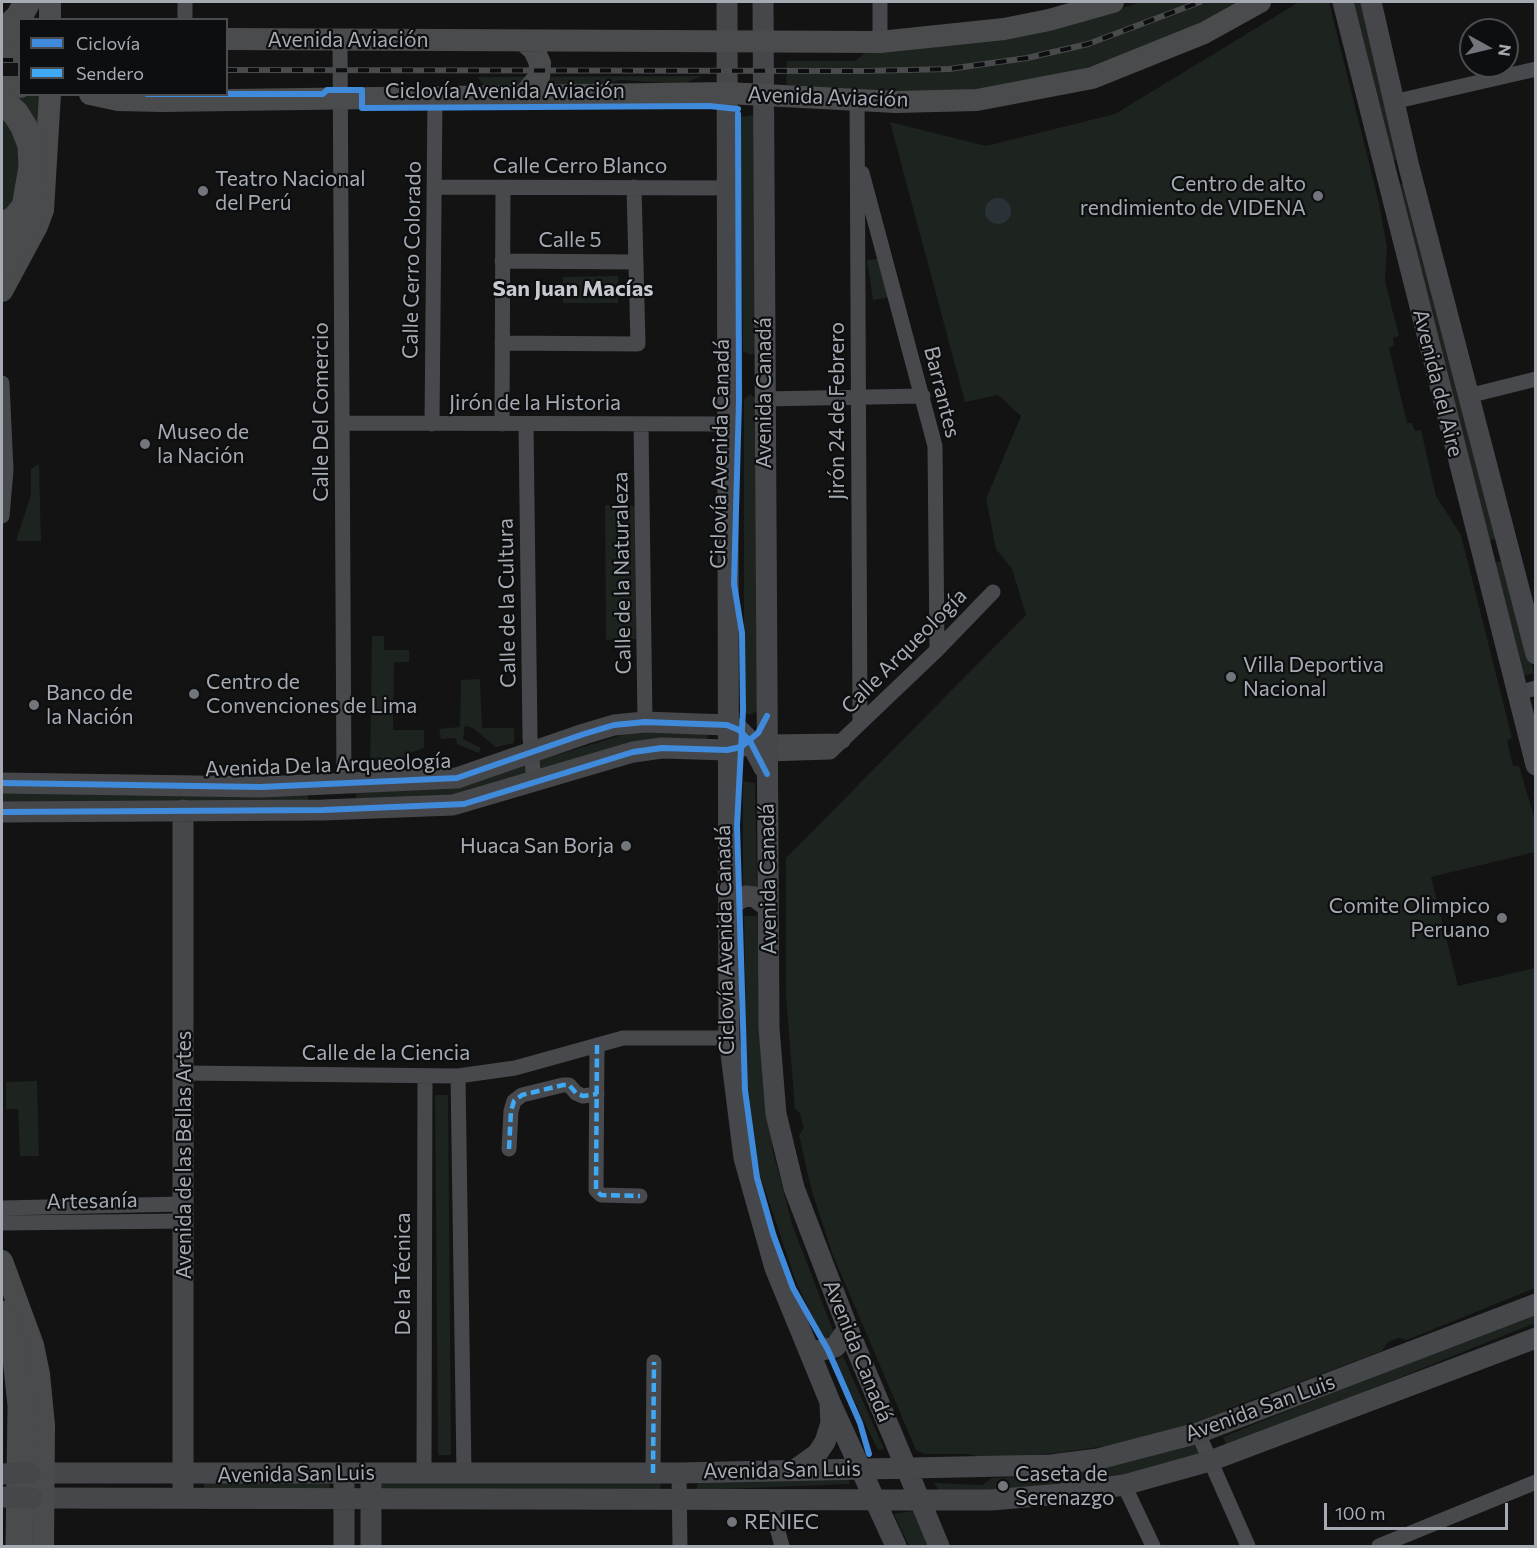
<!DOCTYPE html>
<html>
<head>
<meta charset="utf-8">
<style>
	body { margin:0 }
	#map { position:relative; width:1537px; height:1548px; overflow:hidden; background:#131313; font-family:Commissioner,sans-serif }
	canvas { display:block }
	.frame { position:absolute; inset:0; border:3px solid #a5aab3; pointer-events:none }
	.legend { position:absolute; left:18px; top:18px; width:210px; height:78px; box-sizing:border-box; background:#0d0e0f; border:2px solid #4a4c51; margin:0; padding:8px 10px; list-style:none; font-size:18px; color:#a5aab3 }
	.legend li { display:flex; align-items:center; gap:12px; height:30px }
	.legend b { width:30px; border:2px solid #4a4c51 }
	.north { position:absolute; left:1459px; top:18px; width:60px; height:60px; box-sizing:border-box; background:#0d0e0f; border:2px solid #4a4c51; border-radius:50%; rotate:98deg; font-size:16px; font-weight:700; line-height:24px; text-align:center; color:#a5aab3 }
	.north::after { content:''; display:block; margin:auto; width:21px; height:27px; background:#72757b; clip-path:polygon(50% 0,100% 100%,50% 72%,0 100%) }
	.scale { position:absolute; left:1324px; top:1503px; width:184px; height:27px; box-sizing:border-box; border:3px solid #a5aab3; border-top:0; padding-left:8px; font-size:18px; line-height:21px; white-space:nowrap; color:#a5aab3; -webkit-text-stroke:4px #0d0e0f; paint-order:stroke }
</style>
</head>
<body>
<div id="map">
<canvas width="1537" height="1548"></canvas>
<div class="frame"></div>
<ul class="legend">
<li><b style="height:8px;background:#408adc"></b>Ciclovía</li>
<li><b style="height:8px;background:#3fa9f5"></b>Sendero</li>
</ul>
<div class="north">N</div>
<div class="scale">100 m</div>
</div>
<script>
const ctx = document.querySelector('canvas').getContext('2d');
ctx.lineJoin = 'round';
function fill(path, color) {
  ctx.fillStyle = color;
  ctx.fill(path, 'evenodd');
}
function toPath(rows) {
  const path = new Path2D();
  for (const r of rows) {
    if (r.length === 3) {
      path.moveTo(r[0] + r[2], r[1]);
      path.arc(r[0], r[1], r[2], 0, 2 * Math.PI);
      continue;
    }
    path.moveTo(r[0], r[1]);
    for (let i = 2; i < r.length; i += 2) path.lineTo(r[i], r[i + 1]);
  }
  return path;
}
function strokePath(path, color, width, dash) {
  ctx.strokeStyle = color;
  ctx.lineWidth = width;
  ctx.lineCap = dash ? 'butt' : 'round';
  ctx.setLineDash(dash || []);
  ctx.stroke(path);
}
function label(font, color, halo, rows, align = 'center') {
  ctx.font = font + ' Commissioner,sans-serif';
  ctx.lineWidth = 4.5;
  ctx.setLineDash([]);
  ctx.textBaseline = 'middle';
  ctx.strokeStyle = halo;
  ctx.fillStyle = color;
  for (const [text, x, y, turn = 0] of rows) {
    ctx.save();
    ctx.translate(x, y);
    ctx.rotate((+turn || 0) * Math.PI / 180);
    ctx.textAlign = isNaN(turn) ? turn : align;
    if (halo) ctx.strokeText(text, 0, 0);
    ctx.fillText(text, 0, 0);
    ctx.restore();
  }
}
fill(toPath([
	[1140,2,1247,2,1215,18,1079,71,973,90,901,92,797,87,786,84,787,61,855,61,868,51,1114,11],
	[1299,2,1329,2,1379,203,1387,247,1385,281,1399,336,1393,338,1394,346,1389,348,1407,423,1412,423,1415,431,1421,430,1436,496,1461,535,1512,738,1507,740,1513,766,1519,766,1535,820,1535,852,1431,877,1458,986,1535,968,1535,1288,1407,1340,1399,1338,1388,1342,1382,1351,1228,1409,1211,1421,1133,1442,1057,1453,983,1458,968,1454,924,1454,916,1450,832,1253,811,1188,799,1135,804,1128,800,1113,795,1109,786,997,786,858,1026,615,1012,569,996,549,986,499,1021,416,998,395,965,402,890,122,986,146,1115,114],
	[1350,2,1364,2,1397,160,1393,160],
	[702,76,682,84,621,80,598,85,485,86,477,77],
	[5,94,43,95,42,146],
	[754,115,755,353,751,355,743,351,740,117],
	[2,117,20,143,19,200,2,215],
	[1408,182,1498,538,1486,542,1398,185],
	[886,258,891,297,873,300,867,260],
	[618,276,618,303,563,303,563,277],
	[750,394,756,399,757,711,750,715,744,713,744,399],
	[39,464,41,541,16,541,31,495,31,469],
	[605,505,637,506,636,639,606,640],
	[1504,561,1534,673,1520,677,1493,563],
	[372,636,384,636,384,650,409,650,409,662,394,662,393,730,424,730,424,748,411,753,394,769,370,769],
	[480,679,482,728,514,728,514,743,496,747,473,728,465,726,463,739,481,748,479,753,457,744,456,738,441,739,439,729,460,727,461,680],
	[639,730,708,733,707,741,457,796,356,800,356,793,425,789,537,761],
	[743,781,755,783,757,889,743,888],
	[2,790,308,793,308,802,2,804],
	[744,916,757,916,763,1079,773,1152,793,1227,834,1333,824,1340,796,1282,758,1169,747,1078],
	[37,1081,39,1156,20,1156,18,1109,6,1109,6,1082],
	[435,1095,448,1095,451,1455,438,1455],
	[1535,1311,1535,1323,1227,1447,1223,1437],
	[843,1356,884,1449,878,1450,835,1361],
	[1195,1439,1203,1458,1121,1478,942,1495,934,1483,982,1485,992,1478,1037,1476],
	[662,1477,660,1490,381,1490,380,1478],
	[849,1477,850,1484,697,1490,698,1479],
	[329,1478,330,1490,204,1490,204,1479],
	[913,1511,928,1546,909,1546,894,1514]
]), '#1d231e');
fill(toPath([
	[998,211,13]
]), '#2b3237');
strokePath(toPath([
	[185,2,185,20],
	[340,40,344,783],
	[880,42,880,2],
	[857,98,860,723],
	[1393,102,1536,69],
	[862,173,935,446,937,650],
	[434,187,726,188],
	[502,261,636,262],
	[502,343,638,344,634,187],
	[2,383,6,470,2,516],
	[1468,396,1536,379],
	[764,399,923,396],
	[342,423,728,424],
	[432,424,435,96],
	[502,424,503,187],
	[526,424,530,737,534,782],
	[641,424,645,722],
	[1518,693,1536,688],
	[767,742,843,741],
	[767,754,830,752,937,650,993,592],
	[597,1045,596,1190,601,1195,640,1196],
	[184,1073,458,1076,515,1068,623,1038,729,1038],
	[458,1076,464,1472],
	[509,1149,511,1111,514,1101,522,1095,563,1085,569,1085,576,1093,583,1096,597,1094],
	[2,1208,183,1204],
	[2,1223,184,1221],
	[1198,1433,1248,1546],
	[424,1472,425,1076],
	[653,1473,654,1362],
	[679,1473,680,1546],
	[1124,1485,1153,1546],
	[777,1498,777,1528,782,1546],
	[1379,1546,1536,1482]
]), '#47494c', 15);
strokePath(toPath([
	[727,2,729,1038,744,1158,775,1268,830,1402,896,1546],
	[763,2,769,1028,776,1114,794,1188,848,1329,939,1546],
	[1343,2,1536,765],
	[1371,2,1409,167,1536,654],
	[2,783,261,787,457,778,584,734,614,725,645,722,727,725,739,730,750,741,764,768],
	[183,810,183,1487],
	[2,812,323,810,453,805,633,752,662,748,727,750,740,747],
	[729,907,739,899,746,896,755,897,768,907],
	[808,1349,818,1351,835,1347,848,1329],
	[796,1469,817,1454,825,1442,831,1423,830,1406],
	[30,1473,679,1473,1051,1465,1098,1459,1198,1433,1536,1304],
	[371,1484,371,1546],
	[344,1485,344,1546],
	[32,1498,991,1500,1061,1494,1124,1485,1210,1461,1536,1338]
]), '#46474a', 21);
strokePath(toPath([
	[50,2,50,20],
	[226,39,880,42,1004,29,1049,20,1113,2],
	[524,41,534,50,540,63,539,77,524,95],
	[2,46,20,46],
	[2,87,20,87],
	[90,94,118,100,162,101,727,93,896,102,977,100,1092,78,1204,33,1260,2],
	[2,291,37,226,43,210,50,94],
	[2,1261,33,1345,39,1374,44,1425,43,1546]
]), '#4a4b4d', 22);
strokePath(toPath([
	[2,33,19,17,27,2],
	[2,101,16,114,24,127,31,145,32,167,25,207,15,219,2,226],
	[2,267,36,209],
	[2,1314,16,1358,21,1405,19,1546]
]), '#4a4b4d', 27);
const rail = toPath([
	[2,60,20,60],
	[226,70,863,71,949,69,1027,58,1088,44,1200,2]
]);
strokePath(rail, '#494a4c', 6);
strokePath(rail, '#0d0e0f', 4, [11]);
strokePath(toPath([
	[2,1474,30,1473],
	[2,1497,32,1498]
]), '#46474a', 21);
strokePath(toPath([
	[597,1045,596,1190,601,1195,640,1196],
	[509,1149,511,1111,514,1101,522,1095,563,1085,569,1085,576,1093,583,1096,597,1094],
	[653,1473,654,1362]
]), '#3fa9f5', 4.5, [9, 4.5]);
strokePath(toPath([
	[147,94,323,94,327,90,362,90,362,108,709,106,738,109],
	[738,114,739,401,734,584,742,633,743,710,737,826,745,1090,757,1178,773,1234,793,1288,828,1350,860,1423,869,1454],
	[2,783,261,787,457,778,584,734,614,725,645,722,727,725,739,730,750,741,767,774],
	[2,812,323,810,464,804,633,752,662,748,727,750,741,747,758,733,767,716]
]), '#408adc', 6);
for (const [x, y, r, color] of [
	[203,191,6,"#72757b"],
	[1318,196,6,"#72757b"],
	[145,444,6,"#72757b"],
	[1231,677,6,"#72757b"],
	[194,694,6,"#72757b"],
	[34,705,6,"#72757b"],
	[626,846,6,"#72757b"],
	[1502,918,6,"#72757b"],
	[1003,1486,6,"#72757b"],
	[732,1522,6,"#72757b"]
]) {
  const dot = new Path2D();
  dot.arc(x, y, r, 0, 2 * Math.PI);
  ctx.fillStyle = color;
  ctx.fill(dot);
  strokePath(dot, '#0d0e0f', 2);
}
label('21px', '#a5aab3', '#0d0e0f', [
	["Avenida Aviación",348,40],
	["Ciclovía Avenida Aviación",505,91],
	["Avenida Aviación",828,97,2],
	["Calle Cerro Blanco",580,166],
	["Calle 5",570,240],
	["Calle Cerro Colorado",412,260,-89],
	["Avenida del Aire",1438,383,76],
	["Barrantes",942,392,76],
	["Avenida Canadá",764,393,-90],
	["Jirón de la Historia",535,403],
	["Jirón 24 de Febrero",837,411,-90],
	["Calle Del Comercio",321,412,-90],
	["Ciclovía Avenida Canadá",720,454,-89],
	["Calle de la Naturaleza",622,573,-91],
	["Calle de la Cultura",507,603,-91],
	["Calle Arqueología",904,651,-45],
	["Avenida De la Arqueología",328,765,-2],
	["Avenida Canadá",768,879,-91],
	["Ciclovía Avenida Canadá",725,940,-91],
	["Calle de la Ciencia",386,1053],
	["Avenida de las Bellas Artes",184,1155,-90],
	["Artesanía",92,1201,-1],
	["De la Técnica",403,1274,-90],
	["Avenida Canadá",858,1351,68],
	["Avenida San Luis",1260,1408,-20],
	["Avenida San Luis",782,1470,-1],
	["Avenida San Luis",296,1474,-1]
]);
label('21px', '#a5aab3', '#0d0e0f', [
	["Teatro Nacional",215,179],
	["del Perú",215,203],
	["Centro de alto",1306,184,"right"],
	["rendimiento de VIDENA",1306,208,"right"],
	["Museo de",157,432],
	["la Nación",157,456],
	["Villa Deportiva",1243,665],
	["Nacional",1243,689],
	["Centro de",206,682],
	["Convenciones de Lima",206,706],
	["Banco de",46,693],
	["la Nación",46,717],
	["Huaca San Borja",614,846,"right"],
	["Comite Olimpico",1490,906,"right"],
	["Peruano",1490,930,"right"],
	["Caseta de",1015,1474],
	["Serenazgo",1015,1498],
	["RENIEC",744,1522]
], 'left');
label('bold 22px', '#c6c9cf', '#0d0e0f', [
	["San Juan Macías",573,289]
]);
</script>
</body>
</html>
